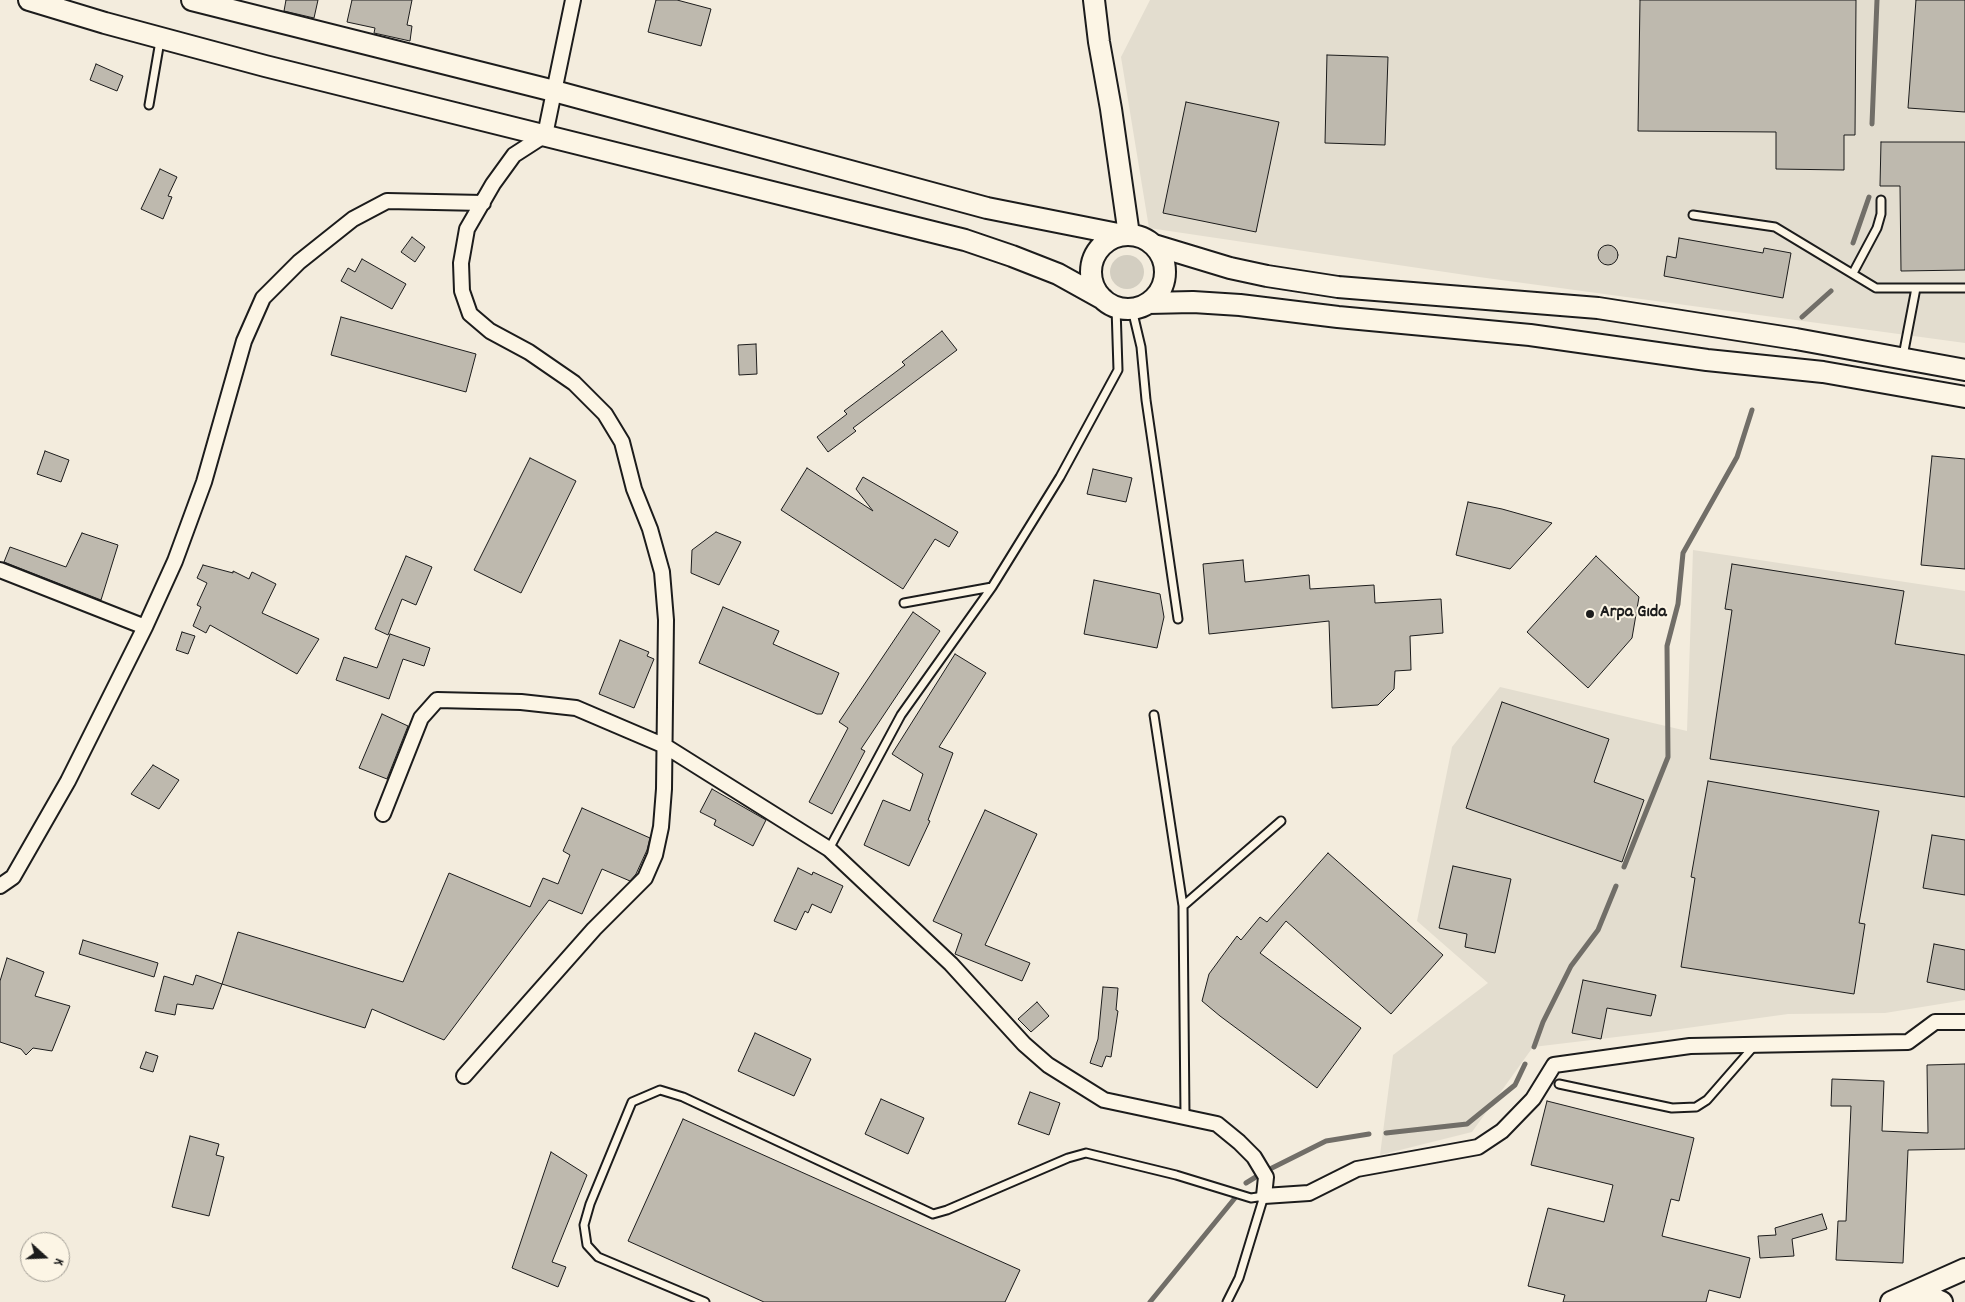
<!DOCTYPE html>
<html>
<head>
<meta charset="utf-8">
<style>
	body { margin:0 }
	#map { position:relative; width:1965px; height:1302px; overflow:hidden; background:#f3ecdd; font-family:Dekko,sans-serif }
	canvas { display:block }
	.north { position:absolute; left:20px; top:1232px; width:50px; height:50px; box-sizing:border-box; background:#fcf5e5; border:1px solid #a29e95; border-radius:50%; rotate:110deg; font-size:14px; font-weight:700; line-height:20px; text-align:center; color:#1c1c1c }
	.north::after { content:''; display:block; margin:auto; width:18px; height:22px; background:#1c1c1c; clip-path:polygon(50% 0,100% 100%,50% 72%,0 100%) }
</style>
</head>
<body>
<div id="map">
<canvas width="1965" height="1302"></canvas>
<div class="north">K</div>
</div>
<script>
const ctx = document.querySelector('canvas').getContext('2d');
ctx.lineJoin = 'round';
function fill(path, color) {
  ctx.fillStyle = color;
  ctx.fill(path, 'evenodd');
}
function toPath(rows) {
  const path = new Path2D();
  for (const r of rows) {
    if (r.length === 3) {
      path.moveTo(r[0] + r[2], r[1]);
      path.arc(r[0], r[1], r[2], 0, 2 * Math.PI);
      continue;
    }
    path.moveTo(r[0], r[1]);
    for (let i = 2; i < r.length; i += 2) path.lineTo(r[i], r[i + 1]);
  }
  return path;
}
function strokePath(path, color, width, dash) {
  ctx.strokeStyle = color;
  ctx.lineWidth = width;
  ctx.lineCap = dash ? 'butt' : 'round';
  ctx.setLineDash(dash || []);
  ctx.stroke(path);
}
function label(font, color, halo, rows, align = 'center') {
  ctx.font = font + ' Dekko,sans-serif';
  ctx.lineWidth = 4;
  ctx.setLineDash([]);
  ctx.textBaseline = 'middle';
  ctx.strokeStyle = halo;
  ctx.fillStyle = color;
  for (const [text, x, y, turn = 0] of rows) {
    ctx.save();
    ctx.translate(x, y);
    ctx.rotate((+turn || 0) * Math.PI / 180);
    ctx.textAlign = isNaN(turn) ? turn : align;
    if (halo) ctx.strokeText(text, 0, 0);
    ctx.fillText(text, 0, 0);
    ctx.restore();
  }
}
fill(toPath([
	[1150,0,1965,0,1965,343,1479,277,1149,228,1121,57],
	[1693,550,1965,591,1965,1000,1885,1013,1788,1014,1658,1032,1533,1047,1472,1132,1380,1155,1393,1055,1488,983,1417,921,1452,747,1500,687,1687,731]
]), '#e3ddcf');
fill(toPath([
	[1127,272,17]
]), '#d3cec1');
strokePath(toPath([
	[1872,124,1877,0],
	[1853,243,1869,197],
	[1802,317,1831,291],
	[1624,867,1668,757,1667,646,1678,604,1683,553,1737,457,1752,410],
	[1534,1047,1543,1022,1571,966,1598,930,1616,886],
	[1386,1133,1467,1124,1515,1085,1525,1064],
	[1272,1168,1326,1141,1369,1134],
	[1246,1183,1259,1175],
	[1150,1302,1235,1198]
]), '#716e68', 5);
const building = toPath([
	[286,0,318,0,314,18,284,11,286,0],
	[352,0,412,0,407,25,412,26,410,41,374,33,375,28,347,22,352,0],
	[656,0,677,0,711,9,701,46,648,32,656,0],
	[1640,0,1856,0,1855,135,1844,135,1844,170,1776,169,1776,132,1638,131,1640,0],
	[1916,0,1965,0,1965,112,1908,108,1916,0],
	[1327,55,1388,57,1385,145,1325,143,1327,55],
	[96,64,123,76,117,91,90,80,96,64],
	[1186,102,1279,122,1256,232,1163,213,1186,102],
	[1881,142,1965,142,1965,270,1901,271,1900,186,1880,186,1881,142],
	[160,169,177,177,168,196,172,197,163,219,141,209,160,169],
	[412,237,425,247,415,262,401,252,412,237],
	[1679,238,1763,253,1764,248,1791,253,1783,298,1664,276,1667,256,1676,258,1679,238],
	[1608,255,10],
	[362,259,406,284,392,309,341,281,348,268,355,272,362,259],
	[341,317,476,354,466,392,331,355,341,317],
	[942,331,957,350,853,428,856,431,828,452,817,437,847,414,844,411,905,365,902,362,942,331],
	[756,344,757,374,739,375,738,345,756,344],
	[45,451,69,460,61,482,37,474,45,451],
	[1932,456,1965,459,1965,569,1921,565,1932,456],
	[530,458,576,481,521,593,474,570,530,458],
	[807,468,873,511,856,489,863,477,958,532,949,547,935,539,903,589,781,510,807,468],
	[1093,469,1132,478,1126,502,1087,494,1093,469],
	[1468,502,1502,509,1552,523,1510,569,1456,555,1468,502],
	[716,532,741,542,719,585,691,573,692,550,716,532],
	[82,533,118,545,101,600,4,562,10,547,66,567,82,533],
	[406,556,432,567,416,605,402,599,388,635,375,629,406,556],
	[1596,556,1639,597,1632,638,1588,688,1527,632,1596,556],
	[1243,560,1245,582,1309,575,1310,589,1374,585,1375,603,1441,599,1443,633,1410,636,1411,670,1395,671,1394,689,1378,705,1332,708,1329,621,1209,634,1203,564,1243,560],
	[1732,564,1904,591,1895,644,1965,655,1965,797,1710,759,1732,610,1725,609,1732,564],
	[203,565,233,573,233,571,249,579,252,572,276,584,262,613,319,639,297,674,210,625,206,633,193,626,201,607,197,605,207,583,197,578,203,565],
	[1094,580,1160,594,1164,617,1157,648,1084,634,1094,580],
	[723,607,779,631,773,644,839,673,822,714,817,714,699,663,723,607],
	[913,612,940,631,861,749,865,751,832,814,809,802,848,728,839,722,913,612],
	[182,632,195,636,188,654,176,650,182,632],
	[390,634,430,648,424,666,403,659,389,699,336,680,344,657,377,668,390,634],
	[620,640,649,652,647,656,654,659,634,708,599,694,620,640],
	[955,654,986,673,939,747,953,753,928,820,930,821,909,866,864,845,883,800,910,811,923,774,892,754,955,654],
	[1502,702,1609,739,1594,782,1644,800,1622,862,1466,808,1502,702],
	[382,714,408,726,387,779,359,768,382,714],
	[153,765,179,780,159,809,131,794,153,765],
	[1708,781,1879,811,1859,923,1865,924,1854,994,1681,967,1695,878,1691,877,1708,781],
	[712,789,766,820,753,846,714,825,716,820,700,812,712,789],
	[582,808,650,838,647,850,636,874,630,881,602,869,582,914,549,900,444,1040,372,1009,365,1028,222,984,213,1009,177,1004,175,1015,155,1011,164,976,193,985,196,975,222,984,238,932,403,982,449,873,530,907,543,878,558,884,570,855,563,851,582,808],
	[985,810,1037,834,985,945,1030,963,1022,981,955,954,962,934,933,921,985,810],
	[1932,835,1965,840,1965,895,1923,888,1932,835],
	[1328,853,1443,955,1391,1014,1286,921,1260,953,1361,1028,1317,1088,1220,1016,1202,1001,1209,974,1237,936,1241,940,1260,917,1267,922,1328,853],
	[1453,866,1511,879,1495,953,1465,947,1467,934,1439,928,1453,866],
	[798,868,812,875,813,872,843,886,831,913,812,904,808,913,805,911,796,930,774,921,798,868],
	[83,940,158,963,154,977,79,954,83,940],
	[1934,944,1965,950,1965,990,1927,982,1934,944],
	[7,958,44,972,35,996,70,1006,52,1051,33,1048,26,1055,21,1049,0,1042,0,981,7,958],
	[1583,980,1656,995,1651,1016,1607,1008,1601,1039,1572,1033,1583,980],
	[1103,987,1118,988,1116,1010,1118,1011,1111,1057,1106,1056,1102,1067,1090,1063,1098,1039,1103,987],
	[1037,1002,1049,1016,1031,1032,1018,1019,1037,1002],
	[755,1033,811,1059,794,1096,738,1071,755,1033],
	[146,1052,158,1056,153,1072,140,1068,146,1052],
	[1965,1064,1965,1149,1908,1150,1903,1263,1836,1260,1838,1221,1846,1221,1851,1106,1831,1106,1832,1079,1884,1081,1882,1131,1928,1133,1927,1065,1965,1064],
	[1030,1092,1060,1103,1049,1135,1018,1124,1030,1092],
	[881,1099,924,1118,908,1154,865,1134,881,1099],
	[1547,1101,1694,1138,1679,1201,1671,1199,1662,1236,1750,1258,1740,1298,1709,1290,1706,1302,1563,1302,1565,1295,1528,1286,1548,1208,1604,1222,1613,1185,1531,1165,1547,1101],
	[683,1119,1020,1270,1005,1302,764,1302,628,1241,683,1119],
	[190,1136,219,1144,216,1155,224,1157,209,1216,172,1207,190,1136],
	[551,1152,587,1175,552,1262,566,1267,558,1287,512,1268,551,1152],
	[1822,1214,1827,1229,1792,1239,1794,1256,1760,1258,1758,1236,1776,1235,1775,1228,1822,1214]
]);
fill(building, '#beb9ae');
strokePath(building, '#1c1c1c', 1);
const lane = toPath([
	[149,105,160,41],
	[1693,215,1775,227,1876,288,1965,288],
	[1853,273,1877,228,1881,214,1881,200],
	[1132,309,1141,347,1146,400,1178,619],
	[1903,356,1916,288],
	[904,603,992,587,1060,477,1118,370,1116,307],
	[1154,715,1183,906],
	[829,849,901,715,992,587],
	[1559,1084,1672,1108,1696,1107,1707,1100,1755,1045],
	[1185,1116,1183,906,1281,821],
	[705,1302,598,1257,587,1245,584,1225,590,1204,632,1102,660,1090,683,1097,933,1214,947,1210,1068,1158,1086,1153,1176,1175,1251,1198,1264,1196,1239,1278,1227,1302]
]);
const street = toPath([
	[0,570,145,627],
	[383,814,421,718,437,700,521,702,576,708,665,746,829,849,951,964,1024,1044,1048,1065,1104,1100,1217,1124,1239,1142,1254,1157,1266,1177,1264,1196,1309,1193,1357,1169,1478,1147,1502,1131,1533,1099,1554,1065,1690,1046,1908,1042,1935,1022,1965,1022],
	[0,886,13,877,68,781,145,627,175,561,204,482,244,341,263,298,299,262,353,219,387,201,483,203],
	[464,1076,594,929,645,878,655,855,661,827,664,789,666,620,662,572,650,529,634,489,622,442,605,414,574,383,529,352,490,331,470,314,462,291,461,263,467,229,493,184,514,155,545,135,573,0]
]);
const secondary = toPath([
	[29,0,105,23,265,66,965,240,1012,256,1058,274,1103,299],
	[192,0,554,91,987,208,1123,235],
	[1094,0,1099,42,1111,109,1129,235],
	[1128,272,37],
	[1154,245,1230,268,1267,276,1338,287,1598,308,1796,339,1965,370],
	[1148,303,1193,302,1240,305,1338,317,1530,335,1707,360,1823,372,1965,397],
	[1907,1297,1931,1297,1942,1302],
	[1891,1302,1965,1269]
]);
strokePath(lane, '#1c1c1c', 11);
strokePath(street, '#1c1c1c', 18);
strokePath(secondary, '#1c1c1c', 24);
strokePath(lane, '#fcf5e5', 7);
strokePath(street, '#fcf5e5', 14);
strokePath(secondary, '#fcf5e5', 20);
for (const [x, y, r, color] of [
	[1590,614,5,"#1c1c1c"]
]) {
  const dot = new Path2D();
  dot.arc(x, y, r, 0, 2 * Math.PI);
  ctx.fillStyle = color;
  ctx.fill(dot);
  strokePath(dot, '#fcf5e5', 2);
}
label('bold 18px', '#1c1c1c', '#fcf5e5', [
	["Arpa Gıda",1600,614]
], 'left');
</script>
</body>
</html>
